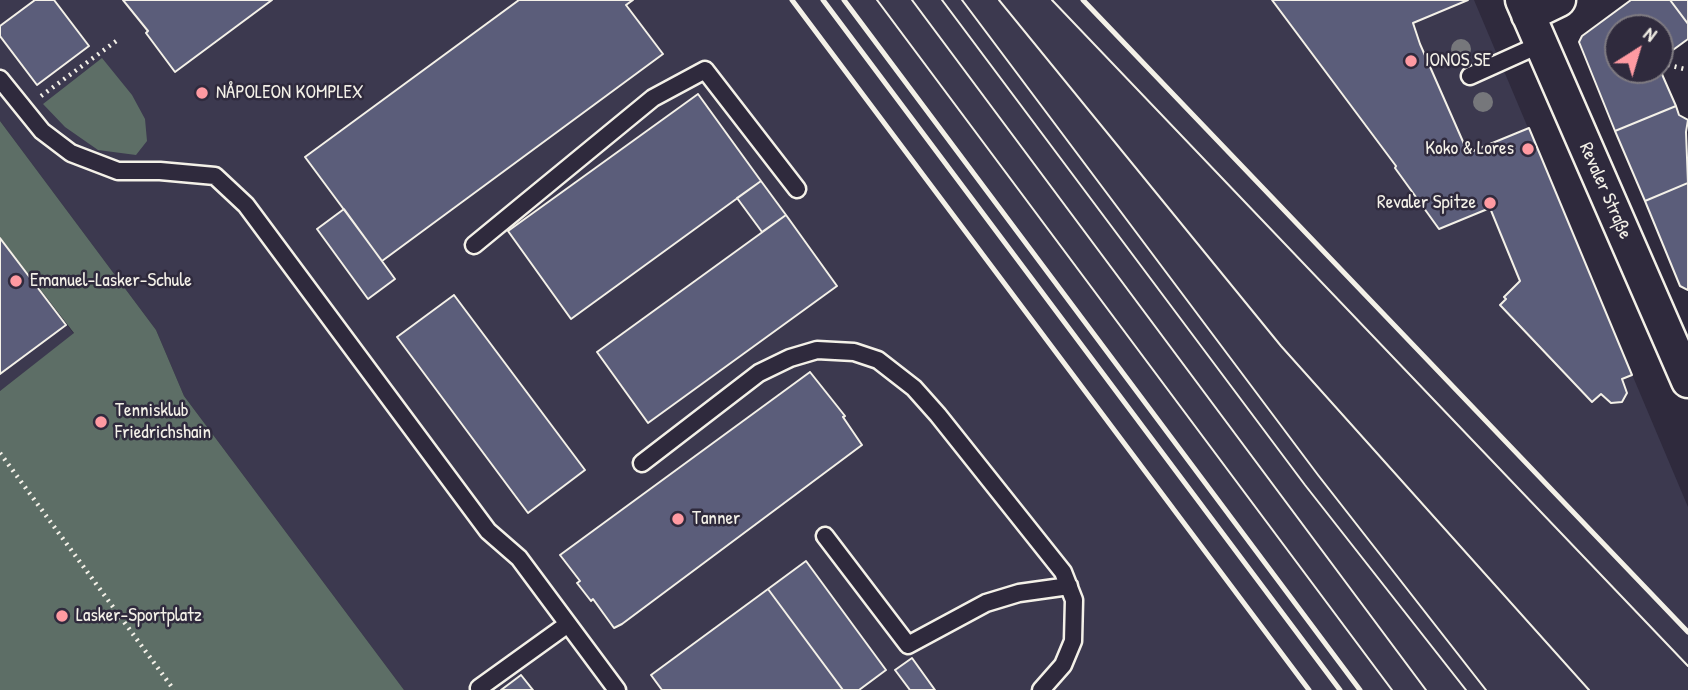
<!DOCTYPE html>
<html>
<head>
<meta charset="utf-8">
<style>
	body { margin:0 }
	#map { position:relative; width:1688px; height:690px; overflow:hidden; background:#2f2a3d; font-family:"Patrick Hand",sans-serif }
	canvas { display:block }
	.north { position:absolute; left:1604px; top:14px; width:70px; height:70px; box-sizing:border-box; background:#2f2a3d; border:2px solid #7e7a81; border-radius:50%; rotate:37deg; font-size:19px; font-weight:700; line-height:28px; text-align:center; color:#f4f1e8 }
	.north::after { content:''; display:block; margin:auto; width:24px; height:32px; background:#ff9aa2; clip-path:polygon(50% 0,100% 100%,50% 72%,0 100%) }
</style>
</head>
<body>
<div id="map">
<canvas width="1688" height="690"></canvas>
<div class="north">N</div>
</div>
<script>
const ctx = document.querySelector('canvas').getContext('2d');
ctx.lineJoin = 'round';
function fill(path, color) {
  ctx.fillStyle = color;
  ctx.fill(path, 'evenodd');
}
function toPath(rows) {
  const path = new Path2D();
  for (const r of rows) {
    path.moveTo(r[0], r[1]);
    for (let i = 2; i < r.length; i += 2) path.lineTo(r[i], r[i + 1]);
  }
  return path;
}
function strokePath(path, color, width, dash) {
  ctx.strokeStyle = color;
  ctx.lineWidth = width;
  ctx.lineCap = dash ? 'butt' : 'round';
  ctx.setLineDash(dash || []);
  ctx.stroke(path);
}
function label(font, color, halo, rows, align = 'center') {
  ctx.font = font + ' "Patrick Hand",sans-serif';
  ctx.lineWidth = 5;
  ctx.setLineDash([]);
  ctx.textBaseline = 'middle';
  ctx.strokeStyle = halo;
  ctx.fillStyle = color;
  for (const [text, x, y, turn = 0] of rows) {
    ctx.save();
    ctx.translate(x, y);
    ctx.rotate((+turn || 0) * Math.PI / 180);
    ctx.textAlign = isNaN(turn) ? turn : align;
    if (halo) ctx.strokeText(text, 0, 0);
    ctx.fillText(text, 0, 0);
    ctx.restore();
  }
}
fill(toPath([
	[0,0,1474,0,1688,507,1688,690,404,690,184,396,156,330,0,121],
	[0,238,74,334,0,391]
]), '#3c394f');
fill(toPath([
	[102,58,132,95,145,119,147,141,136,155,98,150,65,127,43,104],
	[0,121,156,330,184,396,404,690,0,690,0,391,74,333,0,237]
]), '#5d6e66');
const building = toPath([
	[35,0,54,0,89,46,37,85,0,36,0,26,35,0],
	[123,0,272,0,175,72,146,33,148,31,123,0],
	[519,0,633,0,626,5,663,54,382,261,305,157,519,0],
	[1272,0,1468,0,1413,23,1420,44,1468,153,1529,128,1632,375,1622,379,1627,393,1622,402,1611,403,1601,394,1592,402,1500,305,1506,299,1504,297,1520,281,1490,208,1439,229,1395,168,1396,166,1272,0],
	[1631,0,1670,0,1688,24,1688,39,1666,55,1661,63,1661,72,1676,106,1615,131,1579,42,1582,36,1631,0],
	[1618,28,1660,28,1660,70,1618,70,1618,28],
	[1670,0,1688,0,1688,24,1670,0],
	[698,94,761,181,571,319,508,231,698,94],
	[1676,106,1679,115,1688,120,1686,132,1688,183,1645,201,1615,131,1676,106],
	[761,181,786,215,762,232,737,198,761,181],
	[1688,183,1688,290,1680,286,1645,201,1688,183],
	[344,209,395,279,368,299,317,229,344,209],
	[786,215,837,286,648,423,597,352,786,215],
	[0,238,66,325,0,374,0,238],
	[454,295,585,470,528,513,397,337,454,295],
	[810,372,845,416,843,417,862,445,622,624,614,628,593,599,591,601,577,583,580,581,560,555,810,372],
	[806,561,886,670,859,690,843,690,768,589,806,561],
	[768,589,843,690,662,690,651,675,768,589],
	[912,658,935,690,910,690,895,670,912,658],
	[521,675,533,690,501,690,521,675]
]);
fill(building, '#5b5d7a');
strokePath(building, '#f4f1e8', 2);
const lane = toPath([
	[1470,76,1541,44],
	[0,79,42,131,71,153,118,171,160,171,215,176,246,205,488,531,519,558,617,690],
	[474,245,653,98,705,70,797,189],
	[642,463,759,373,790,358,817,350,854,352,878,360,914,388,938,415,1063,572,1074,600,1073,641,1063,665,1041,690],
	[825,536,908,645,986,603,1019,593,1069,586],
	[479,688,568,624]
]);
const street = toPath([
	[1522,0,1688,381],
	[1528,15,1559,0]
]);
strokePath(lane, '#f4f1e8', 21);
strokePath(street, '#f4f1e8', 37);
strokePath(toPath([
	[1661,63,1688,70],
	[41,96,119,39],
	[0,453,174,690]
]), '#f4f1e8', 4.5, [2, 5]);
strokePath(lane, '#2f2a3d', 16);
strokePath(street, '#2f2a3d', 32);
strokePath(toPath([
	[877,0,1392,690],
	[912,0,1426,690],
	[942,0,1305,485,1466,690],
	[962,0,1318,475,1486,690],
	[999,0,1281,346,1589,690],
	[1052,0,1688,666]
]), '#f4f1e8', 2);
strokePath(toPath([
	[792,0,1309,690],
	[823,0,1340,690],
	[844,0,1360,690],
	[1083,0,1688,632]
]), '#f4f1e8', 5);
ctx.fillStyle = '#76777b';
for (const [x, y] of [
	[1461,49],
	[1483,102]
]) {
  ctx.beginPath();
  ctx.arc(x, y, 10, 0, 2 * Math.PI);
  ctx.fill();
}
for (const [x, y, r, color] of [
	[1411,61,7,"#ff9aa2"],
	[202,93,7,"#ff9aa2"],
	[1528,149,7,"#ff9aa2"],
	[1490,203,7,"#ff9aa2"],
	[16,281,7,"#ff9aa2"],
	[101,422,7,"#ff9aa2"],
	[678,519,7,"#ff9aa2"],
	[62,616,7,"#ff9aa2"]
]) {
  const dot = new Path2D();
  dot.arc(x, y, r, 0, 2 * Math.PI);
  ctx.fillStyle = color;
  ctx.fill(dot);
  strokePath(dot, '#2f2a3d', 2.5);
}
label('19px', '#f4f1e8', '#2f2a3d', [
	["IONOS SE",1425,61],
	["NÅPOLEON KOMPLEX",216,93],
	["Koko & Lores",1514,149,"right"],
	["Revaler Spitze",1476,203,"right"],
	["Emanuel-Lasker-Schule",30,281],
	["Tennisklub",115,411],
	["Friedrichshain",115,433],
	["Tanner",692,519],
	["Lasker-Sportplatz",76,616]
], 'left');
label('19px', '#f4f1e8', '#2f2a3d', [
	["Revaler Straße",1605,191,66]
]);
</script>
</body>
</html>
